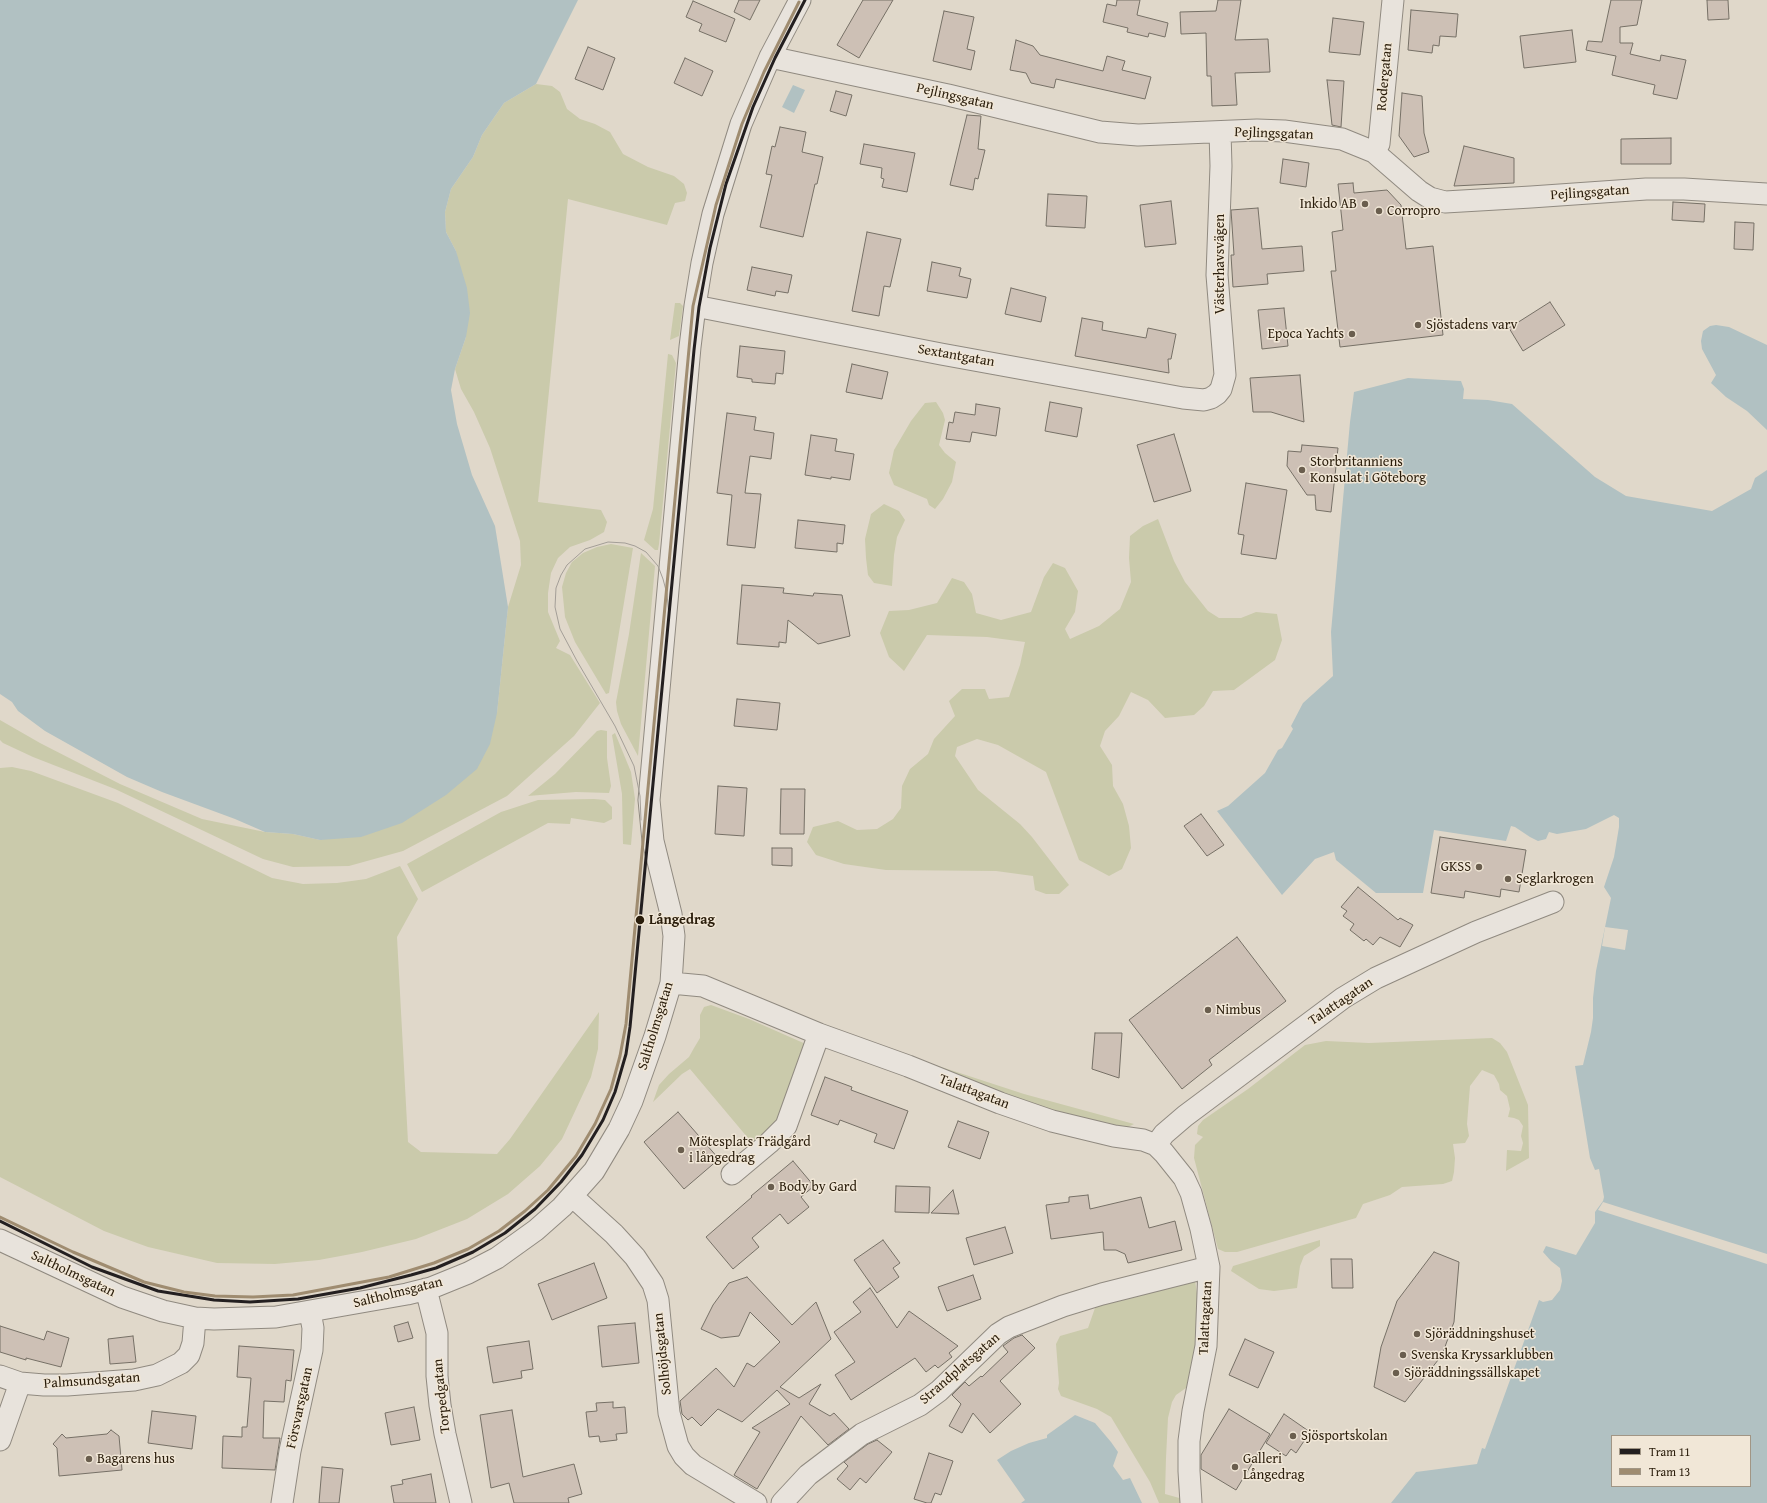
<!DOCTYPE html>
<html>
<head>
<meta charset="utf-8">
<style>
	body { margin:0 }
	#map { position:relative; width:1767px; height:1503px; overflow:hidden; background:#e0d8ca; font-family:"Gentium Book Plus",serif }
	canvas { display:block }
	.legend { position:absolute; left:1611px; top:1435px; width:140px; height:52px; box-sizing:border-box; background:#f1e7d7; border:1px solid #a19685; margin:0; padding:5px 7px; list-style:none; font-size:12px; color:#2a1d0b }
	.legend li { display:flex; align-items:center; gap:8px; height:20px }
	.legend b { width:20px; border:1px solid #a19685 }
</style>
</head>
<body>
<div id="map">
<canvas width="1767" height="1503"></canvas>
<ul class="legend">
<li><b style="height:5px;background:#231f20"></b>Tram 11</li>
<li><b style="height:5px;background:#9f8c70"></b>Tram 13</li>
</ul>
</div>
<script>
const ctx = document.querySelector('canvas').getContext('2d');
ctx.lineJoin = 'round';
function fill(path, color) {
  ctx.fillStyle = color;
  ctx.fill(path, 'evenodd');
}
function toPath(rows) {
  const path = new Path2D();
  for (const r of rows) {
    path.moveTo(r[0], r[1]);
    for (let i = 2; i < r.length; i += 2) path.lineTo(r[i], r[i + 1]);
  }
  return path;
}
function strokePath(path, color, width, dash) {
  ctx.strokeStyle = color;
  ctx.lineWidth = width;
  ctx.lineCap = dash ? 'butt' : 'round';
  ctx.setLineDash(dash || []);
  ctx.stroke(path);
}
function label(font, color, halo, rows, align = 'center') {
  ctx.font = font + ' "Gentium Book Plus",serif';
  ctx.lineWidth = 3;
  ctx.setLineDash([]);
  ctx.textBaseline = 'middle';
  ctx.strokeStyle = halo;
  ctx.fillStyle = color;
  for (const [text, x, y, turn = 0] of rows) {
    ctx.save();
    ctx.translate(x, y);
    ctx.rotate((+turn || 0) * Math.PI / 180);
    ctx.textAlign = isNaN(turn) ? turn : align;
    if (halo) ctx.strokeText(text, 0, 0);
    ctx.fillText(text, 0, 0);
    ctx.restore();
  }
}
fill(toPath([
	[536,84,552,86,560,92,567,109,580,119,595,124,610,132,623,154,648,167,674,176,684,184,687,193,685,201,675,203,667,225,568,199,538,502,601,510,607,522,604,532,590,540,570,547,558,558,551,573,548,593,548,612,560,641,556,648,570,655,600,703,574,736,507,796,403,851,349,866,293,867,263,859,115,789,33,757,3,743,0,740,0,720,40,743,120,784,202,819,265,832,293,834,320,840,497,713,508,607,521,565,520,541,490,448,474,412,461,389,455,369,466,337,456,251,446,232,445,212,451,189,473,157,482,135,504,103],
	[675,303,680,303,683,306,679,336,670,340],
	[668,354,672,355,676,363,659,544,658,550,655,550,644,540,653,509],
	[936,402,943,413,945,420,939,445,945,453,956,462,952,482,943,499,935,509,929,505,927,499,894,485,889,473,894,450,911,421,925,403],
	[884,504,899,511,905,520,897,537,894,555,892,586,874,583,868,575,866,558,865,539,871,514],
	[1158,519,1174,561,1185,582,1208,611,1219,618,1241,618,1256,612,1277,614,1282,640,1275,660,1234,690,1213,691,1204,706,1194,715,1165,718,1148,700,1131,692,1119,716,1105,731,1100,746,1112,765,1113,786,1123,804,1129,826,1131,848,1122,869,1109,876,1079,860,1046,772,998,745,977,739,957,747,955,756,978,790,1020,824,1032,837,1069,885,1059,894,1046,894,1035,890,1033,876,996,871,886,870,844,864,816,855,807,842,813,827,838,821,857,830,877,829,893,819,901,808,902,786,910,769,928,754,934,739,955,716,949,701,962,689,985,689,989,699,1009,697,1020,665,1025,642,987,637,927,635,904,671,889,657,880,633,889,611,909,610,937,603,952,578,964,582,972,594,976,613,1001,620,1031,612,1044,577,1053,563,1065,568,1078,591,1075,612,1065,629,1070,639,1099,626,1120,609,1131,582,1129,558,1130,536,1143,526],
	[611,544,633,548,609,693,606,694,575,642,565,617,562,587,566,573,572,562,583,553,597,547],
	[641,553,655,566,638,756,621,724,617,711,616,702,629,634],
	[601,730,607,731,607,758,611,786,609,793,576,792,528,796,555,774,597,731],
	[615,733,631,772,635,799,631,845,623,844,622,794,612,735],
	[12,767,31,771,118,803,272,878,303,884,337,883,366,879,400,866,418,899,397,937,408,1142,421,1152,497,1154,510,1139,599,1012,598,1049,591,1077,562,1139,540,1166,508,1194,467,1219,416,1239,362,1252,319,1260,275,1264,217,1263,148,1247,104,1231,0,1177,0,768],
	[594,799,605,800,612,807,612,819,604,823,571,818,570,824,548,823,422,892,407,864,501,812,538,800],
	[711,1005,749,1019,808,1045,777,1122,753,1144,690,1069,682,1074,653,1102,659,1085,669,1074,689,1057,694,1048,700,1038,700,1015,704,1007],
	[1492,1038,1500,1043,1507,1052,1528,1105,1529,1158,1506,1171,1507,1150,1521,1151,1523,1143,1521,1136,1523,1126,1519,1120,1514,1118,1508,1117,1510,1109,1507,1096,1500,1090,1499,1084,1494,1075,1482,1070,1470,1086,1467,1124,1469,1136,1465,1143,1453,1144,1455,1158,1454,1172,1452,1181,1443,1184,1402,1187,1390,1195,1363,1204,1356,1218,1237,1252,1225,1252,1218,1249,1194,1158,1195,1145,1203,1137,1197,1134,1198,1126,1203,1120,1248,1089,1305,1045,1326,1041,1369,1043],
	[923,1061,1024,1094,1134,1124,1126,1128,1045,1110],
	[1320,1240,1320,1246,1304,1256,1300,1266,1297,1288,1274,1291,1259,1289,1231,1271,1233,1266],
	[1194,1274,1198,1300,1198,1331,1191,1372,1186,1388,1176,1395,1172,1402,1168,1418,1166,1458,1165,1494,1183,1499,1183,1503,1159,1503,1150,1482,1111,1417,1097,1409,1061,1396,1058,1389,1059,1383,1056,1344,1060,1336,1088,1328,1095,1308,1102,1299]
]), '#cacaab');
fill(toPath([
	[0,0,578,0,536,84,504,103,482,135,473,157,451,189,445,212,446,232,456,251,467,288,470,313,466,337,455,369,451,390,457,424,472,475,495,526,508,607,497,713,490,744,477,769,446,795,402,823,361,837,320,840,293,834,265,832,235,819,162,792,127,777,45,731,18,711,12,702,0,694],
	[793,85,805,90,794,113,782,107],
	[1716,325,1729,327,1767,345,1767,430,1747,411,1726,397,1711,383,1716,375,1702,349,1701,341,1703,331,1710,326],
	[1408,378,1461,381,1464,389,1463,399,1488,400,1512,404,1595,477,1626,496,1712,511,1751,489,1755,478,1767,470,1767,1503,1391,1503,1416,1472,1477,1464,1482,1448,1485,1449,1539,1300,1543,1302,1552,1300,1560,1290,1562,1281,1560,1268,1551,1261,1543,1252,1546,1246,1576,1255,1595,1223,1595,1212,1603,1201,1604,1197,1599,1169,1595,1170,1590,1158,1575,1066,1583,1065,1591,1032,1593,1018,1593,998,1596,971,1611,898,1604,887,1614,857,1619,827,1619,818,1614,815,1586,829,1557,834,1549,832,1546,839,1538,841,1530,837,1515,827,1511,826,1506,841,1434,830,1423,893,1376,893,1336,860,1334,852,1315,859,1282,895,1217,811,1228,806,1265,773,1278,750,1282,748,1293,729,1291,726,1303,703,1333,676,1331,632,1350,422,1354,392],
	[1612,1436,1750,1436,1750,1486,1612,1486],
	[1075,1415,1095,1423,1111,1442,1118,1452,1113,1466,1123,1480,1130,1478,1142,1503,1021,1503,1025,1500,997,1460,1011,1451,1029,1443,1047,1438,1047,1435]
]), '#b1c1c2');
fill(toPath([
	[1605,927,1628,930,1625,950,1602,946],
	[1603,1202,1767,1254,1767,1264,1598,1210]
]), '#e0d8ca');
const building = toPath([
	[739,0,760,0,750,20,734,12,739,0],
	[863,0,893,0,859,58,837,45,863,0],
	[1117,0,1140,0,1137,15,1168,23,1165,37,1149,33,1148,37,1127,32,1128,28,1103,22,1107,4,1116,6,1117,0],
	[1218,0,1241,0,1235,40,1268,39,1270,72,1235,73,1237,105,1212,106,1211,76,1207,76,1206,33,1181,34,1180,12,1216,11,1218,0],
	[1611,0,1642,0,1637,25,1620,27,1620,43,1633,43,1630,54,1660,61,1661,55,1686,60,1677,99,1653,94,1655,85,1612,75,1616,56,1586,50,1588,41,1602,42,1611,0],
	[1707,0,1728,0,1729,19,1708,20,1707,0],
	[693,1,735,19,726,42,699,31,702,24,686,17,693,1],
	[1411,10,1458,14,1456,37,1440,36,1439,46,1433,45,1432,53,1408,50,1411,10],
	[944,11,974,17,967,49,975,51,971,70,933,61,944,11],
	[1333,18,1364,22,1360,55,1329,52,1333,18],
	[1572,30,1576,62,1524,68,1520,36,1572,30],
	[1016,40,1033,46,1040,55,1103,71,1107,56,1125,61,1122,70,1151,77,1145,99,1056,79,1054,88,1031,83,1026,73,1010,70,1016,40],
	[588,47,615,58,603,90,575,79,588,47],
	[685,58,713,71,702,96,674,83,685,58],
	[1327,80,1344,81,1341,127,1332,125,1327,80],
	[836,91,852,95,846,116,830,111,836,91],
	[1402,93,1422,96,1424,133,1429,152,1414,157,1399,136,1402,93],
	[967,115,981,116,978,149,985,150,978,179,975,178,973,190,950,185,967,115],
	[780,127,806,132,802,152,823,157,817,184,815,184,803,237,760,227,772,175,766,174,772,146,775,147,780,127],
	[1671,138,1671,164,1621,164,1621,139,1671,138],
	[864,144,915,153,907,192,882,187,884,179,881,178,882,168,860,164,864,144],
	[1464,146,1514,158,1514,183,1454,186,1464,146],
	[1283,159,1309,163,1306,187,1280,183,1283,159],
	[1353,183,1354,193,1387,190,1401,205,1406,249,1433,246,1443,335,1340,347,1331,271,1336,271,1332,232,1343,230,1338,184,1353,183],
	[1048,194,1087,196,1085,228,1046,226,1048,194],
	[1171,201,1176,244,1145,247,1140,205,1171,201],
	[1673,202,1705,204,1704,222,1672,220,1673,202],
	[1258,208,1262,249,1302,246,1304,271,1267,274,1268,284,1233,287,1231,255,1234,255,1231,210,1258,208],
	[1735,222,1754,223,1753,250,1734,249,1735,222],
	[867,232,901,239,890,287,884,286,879,316,852,311,867,232],
	[932,262,961,268,959,276,971,279,967,298,927,291,932,262],
	[752,267,792,275,788,293,776,291,775,296,747,290,752,267],
	[1011,288,1046,297,1041,322,1005,314,1011,288],
	[1550,302,1565,325,1523,351,1509,328,1550,302],
	[1284,308,1288,346,1262,349,1258,310,1284,308],
	[1082,318,1103,322,1102,330,1146,338,1148,328,1176,334,1171,359,1168,359,1169,373,1075,356,1082,318],
	[740,346,785,351,783,374,776,373,775,384,752,382,752,379,737,377,740,346],
	[852,364,888,372,882,399,846,392,852,364],
	[1300,375,1304,422,1271,412,1253,412,1250,378,1300,375],
	[1050,402,1082,408,1077,437,1045,431,1050,402],
	[976,404,1000,408,996,436,972,432,970,442,946,439,949,422,953,423,955,412,975,415,976,404],
	[727,413,756,417,754,430,774,433,771,459,750,456,745,493,761,494,755,548,727,545,732,495,717,493,727,413],
	[1174,434,1191,491,1154,502,1137,445,1174,434],
	[811,435,837,439,835,451,854,454,850,480,831,477,831,479,805,475,811,435],
	[1302,445,1338,448,1331,512,1316,510,1315,495,1307,495,1287,466,1288,451,1301,452,1302,445],
	[1246,483,1287,490,1276,559,1241,554,1244,535,1238,534,1246,483],
	[798,520,845,525,843,544,837,543,837,552,795,548,798,520],
	[742,585,784,588,783,593,813,596,814,593,842,595,850,636,818,644,788,620,786,643,779,642,779,647,737,644,742,585],
	[737,699,780,703,777,730,734,726,737,699],
	[718,786,747,788,744,836,715,834,718,786],
	[781,789,805,789,804,834,780,834,781,789],
	[1201,814,1224,845,1207,856,1184,826,1201,814],
	[1440,837,1526,850,1519,892,1501,889,1500,897,1465,891,1464,898,1431,893,1440,837],
	[772,848,792,848,792,866,772,865,772,848],
	[1358,887,1398,920,1400,918,1413,925,1400,947,1380,937,1373,945,1366,939,1364,941,1350,930,1354,924,1343,916,1347,911,1341,907,1358,887],
	[1237,937,1286,1001,1209,1060,1212,1065,1182,1089,1129,1020,1237,937],
	[1095,1033,1122,1033,1119,1078,1092,1069,1095,1033],
	[825,1077,852,1087,851,1090,908,1111,894,1149,874,1142,877,1134,840,1120,838,1125,811,1115,825,1077],
	[678,1112,719,1159,684,1189,644,1142,678,1112],
	[958,1121,989,1132,980,1159,948,1147,958,1121],
	[793,1161,814,1186,801,1197,809,1207,788,1224,780,1214,752,1238,759,1247,733,1269,706,1237,752,1197,751,1196,793,1161],
	[896,1186,930,1187,929,1213,895,1212,896,1186],
	[953,1190,959,1214,931,1213,953,1190],
	[1088,1195,1090,1209,1141,1197,1149,1228,1175,1221,1182,1250,1128,1263,1125,1254,1116,1250,1104,1250,1103,1232,1051,1239,1046,1205,1069,1202,1069,1197,1088,1195],
	[1005,1227,1013,1253,974,1265,966,1238,1005,1227],
	[883,1240,900,1263,893,1268,899,1277,877,1293,854,1260,883,1240],
	[1434,1252,1459,1262,1454,1322,1442,1355,1405,1402,1374,1387,1381,1347,1397,1301,1434,1252],
	[1331,1259,1352,1259,1353,1288,1332,1288,1331,1259],
	[594,1263,607,1298,552,1320,538,1284,594,1263],
	[973,1275,981,1299,947,1311,938,1287,973,1275],
	[747,1277,792,1325,816,1302,831,1339,780,1387,799,1398,821,1384,809,1404,830,1416,834,1413,849,1429,828,1445,801,1416,757,1489,734,1475,760,1432,752,1428,790,1404,777,1390,742,1422,718,1409,701,1426,692,1417,688,1420,682,1414,680,1401,716,1368,734,1387,747,1363,754,1367,780,1342,750,1312,739,1336,721,1338,701,1329,713,1305,729,1283,747,1277],
	[870,1288,897,1328,909,1311,958,1346,949,1353,952,1357,938,1368,935,1365,926,1372,915,1358,851,1400,835,1375,855,1362,834,1332,861,1312,853,1302,870,1288],
	[408,1322,413,1338,398,1342,394,1326,408,1322],
	[635,1323,639,1363,602,1367,598,1326,635,1323],
	[0,1326,44,1340,47,1331,69,1338,61,1367,26,1358,26,1360,0,1352,0,1326],
	[1022,1335,1035,1348,1000,1381,1021,1404,990,1433,973,1413,962,1433,949,1426,961,1404,952,1395,965,1382,969,1386,981,1376,982,1377,1008,1352,1003,1346,1014,1338,1022,1335],
	[133,1336,136,1362,110,1364,108,1339,133,1336],
	[1245,1339,1274,1352,1258,1388,1229,1375,1245,1339],
	[529,1341,533,1369,521,1371,522,1378,493,1383,487,1347,529,1341],
	[239,1346,294,1350,291,1381,286,1380,284,1402,264,1401,263,1438,280,1438,275,1470,222,1468,223,1436,242,1437,242,1427,247,1427,251,1378,237,1377,239,1346],
	[613,1402,613,1408,625,1407,627,1433,616,1434,617,1440,600,1442,599,1436,589,1437,586,1412,597,1411,596,1403,613,1402],
	[414,1407,420,1440,391,1445,385,1413,414,1407],
	[1229,1409,1270,1434,1236,1490,1201,1469,1201,1455,1229,1409],
	[512,1410,523,1477,574,1464,582,1494,568,1498,569,1503,514,1503,509,1483,491,1488,480,1415,512,1410],
	[152,1411,196,1416,192,1449,148,1443,152,1411],
	[1284,1414,1310,1432,1296,1453,1291,1449,1286,1456,1266,1443,1284,1414],
	[111,1430,119,1436,122,1470,59,1476,57,1448,53,1444,62,1434,66,1438,107,1434,111,1430],
	[877,1440,892,1452,866,1483,860,1478,850,1490,837,1479,848,1466,844,1462,868,1444,877,1440],
	[929,1453,953,1461,941,1495,935,1493,931,1503,927,1503,914,1499,929,1453],
	[322,1467,343,1469,339,1503,319,1503,322,1467],
	[431,1474,436,1503,394,1503,391,1486,403,1484,402,1480,431,1474]
]);
fill(building, '#cdc0b5');
strokePath(building, '#767066', 1);
const minor = toPath([
	[770,57,948,95,1100,132,1138,135,1257,130,1284,131,1342,139,1374,152,1419,191,1430,198,1445,202,1531,197,1646,189,1684,189,1767,194],
	[1374,152,1379,144,1393,0],
	[695,306,941,354,1183,398,1204,400,1211,398,1217,394,1221,389,1225,375,1217,275,1221,166,1220,132],
	[671,983,703,986,819,1034,908,1066,1000,1103,1052,1121,1114,1136,1143,1140,1156,1145,1164,1153,1184,1178,1191,1193,1201,1229,1209,1267,1206,1346,1193,1411,1189,1441,1189,1471,1191,1503],
	[1156,1145,1164,1134,1185,1116,1343,998,1376,978,1476,932,1553,902],
	[732,1174,769,1143,786,1126,819,1034],
	[572,1196,614,1234,635,1257,653,1284,658,1300,669,1413,678,1446,684,1456,693,1465,756,1503],
	[0,1240,122,1297,163,1311,195,1318,214,1319,276,1317,407,1294,431,1288,468,1273,497,1258,536,1230,562,1207,594,1171,619,1129,632,1101,655,1036,671,983,674,936,671,914,653,841,649,800,690,347,695,306,702,263,713,214,741,124,770,57,800,0],
	[426,1289,437,1333,437,1376,440,1405,445,1434,461,1503],
	[0,1376,20,1383,44,1385,67,1385,134,1380,157,1375,181,1363,189,1355,193,1343,195,1318],
	[0,1440,20,1383],
	[282,1503,290,1451,312,1350,313,1328,310,1312],
	[782,1503,808,1475,862,1434,920,1405,939,1391,998,1334,1009,1327,1063,1306,1102,1294,1209,1267]
]);
strokePath(minor, '#908a80', 23);
strokePath(minor, '#e8e3dc', 21);
strokePath(toPath([
	[641,820,640,796,634,766,615,726,577,661,560,629,555,607,556,588,561,575,567,565,585,549,608,542,625,543,635,546,646,552,658,566,663,579,667,594,669,616]
]), '#a39e97', 1);
strokePath(toPath([
	[0,1221,92,1267,158,1291,214,1300,250,1302,298,1299,360,1288,411,1275,436,1268,473,1252,505,1233,535,1209,561,1182,582,1155,603,1120,615,1092,626,1054,630,1027,694,350,699,307,710,248,726,184,753,107,775,58,805,0]
]), '#231f20', 3);
strokePath(toPath([
	[0,1217,73,1252,144,1282,184,1292,215,1296,253,1297,293,1295,389,1277,434,1263,468,1249,499,1231,525,1211,548,1190,576,1156,595,1124,611,1089,620,1056,626,1024,693,306,716,205,742,124,764,72,799,2]
]), '#9f8c70', 3);
for (const [x, y, r, color] of [
	[1365,204,4,"#6a5e4e"],
	[1379,211,4,"#6a5e4e"],
	[1418,325,4,"#6a5e4e"],
	[1352,334,4,"#6a5e4e"],
	[1302,470,4,"#6a5e4e"],
	[1479,867,4,"#6a5e4e"],
	[1508,879,4,"#6a5e4e"],
	[640,920,5,"#2a1d0b"],
	[1208,1010,4,"#6a5e4e"],
	[681,1150,4,"#6a5e4e"],
	[771,1187,4,"#6a5e4e"],
	[1417,1334,4,"#6a5e4e"],
	[1403,1355,4,"#6a5e4e"],
	[1396,1373,4,"#6a5e4e"],
	[1293,1436,4,"#6a5e4e"],
	[89,1459,4,"#6a5e4e"],
	[1235,1467,4,"#6a5e4e"]
]) {
  const dot = new Path2D();
  dot.arc(x, y, r, 0, 2 * Math.PI);
  ctx.fillStyle = color;
  ctx.fill(dot);
  strokePath(dot, '#f1e7d7', 1.5);
}
label('14px', '#2a1d0b', '#f1e7d7', [
	["Rodergatan",1385,77,-85],
	["Pejlingsgatan",955,97,13],
	["Pejlingsgatan",1274,134,2],
	["Pejlingsgatan",1590,193,-4],
	["Västerhavsvägen",1220,264,-90],
	["Sextantgatan",956,356,10],
	["Talattagatan",1341,1002,-34],
	["Saltholmsgatan",656,1026,-73],
	["Talattagatan",974,1092,21],
	["Saltholmsgatan",73,1274,25],
	["Saltholmsgatan",398,1293,-14],
	["Talattagatan",1206,1318,-87],
	["Solhöjdsgatan",663,1354,-96],
	["Strandplatsgatan",960,1369,-41],
	["Palmsundsgatan",92,1381,-4],
	["Torpedgatan",442,1396,-96],
	["Försvarsgatan",300,1408,-78]
]);
label('14px', '#2a1d0b', '#f1e7d7', [
	["Inkido AB",1357,204,"right"],
	["Corropro",1387,211],
	["Sjöstadens varv",1426,325],
	["Epoca Yachts",1344,334,"right"],
	["Storbritanniens",1310,462],
	["Konsulat i Göteborg",1310,478],
	["GKSS",1471,867,"right"],
	["Seglarkrogen",1516,879],
	["Nimbus",1216,1010],
	["Mötesplats Trädgård",689,1142],
	["i långedrag",689,1158],
	["Body by Gard",779,1187],
	["Sjöräddningshuset",1425,1334],
	["Svenska Kryssarklubben",1411,1355],
	["Sjöräddningssällskapet",1404,1373],
	["Sjösportskolan",1301,1436],
	["Bagarens hus",97,1459],
	["Galleri",1243,1459],
	["Långedrag",1243,1475]
], 'left');
label('bold 14px', '#2a1d0b', '#f1e7d7', [
	["Långedrag",649,920]
], 'left');
</script>
</body>
</html>
